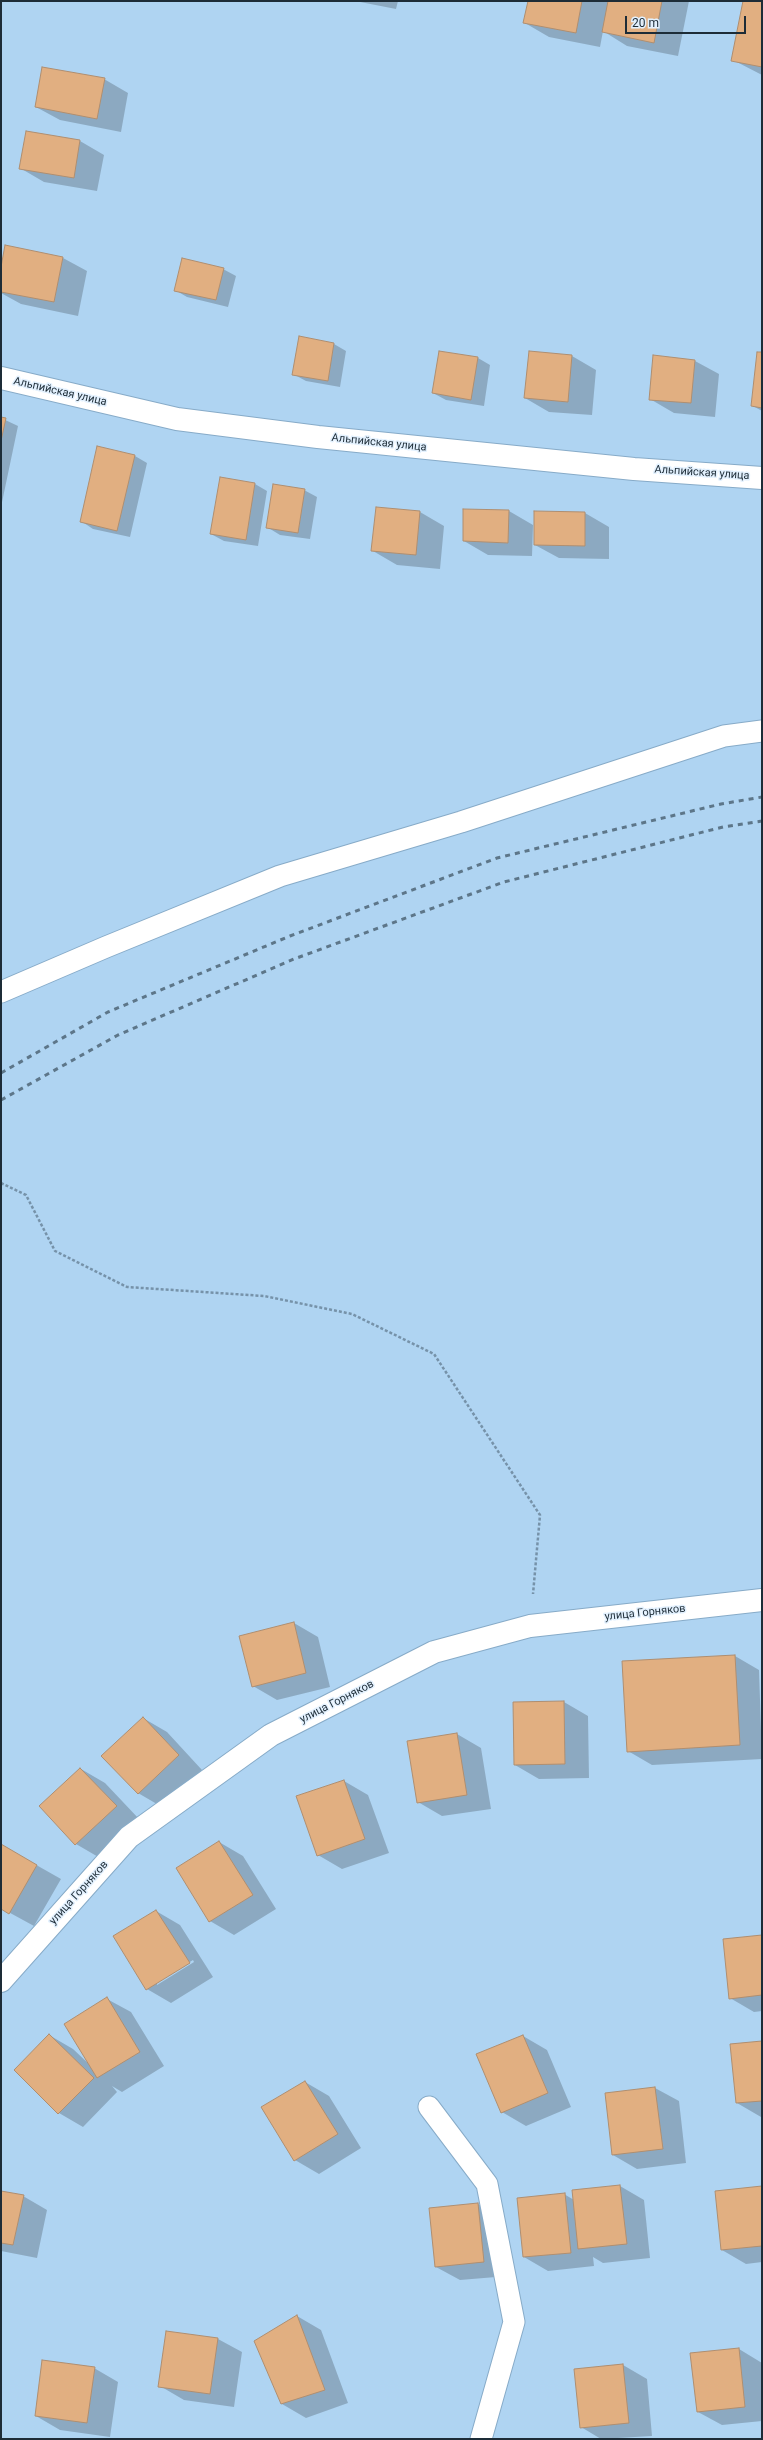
<!DOCTYPE html>
<html>
<head>
<meta charset="utf-8">
<style>
	body { margin:0 }
	#map { position:relative; width:763px; height:2440px; overflow:hidden; background:#afd4f2; font-family:Roboto,sans-serif }
	canvas { display:block }
	.frame { position:absolute; inset:0; border:2px solid #1d2c37; pointer-events:none }
	.scale { position:absolute; left:625px; top:16px; width:121px; height:18px; box-sizing:border-box; border:2px solid #1d2c37; border-top:0; padding-left:5px; font-size:12px; line-height:14px; white-space:nowrap; color:#1d2c37; -webkit-text-stroke:3px #e3f1fe; paint-order:stroke }
</style>
</head>
<body>
<div id="map">
<canvas width="763" height="2440"></canvas>
<div class="frame"></div>
<div class="scale">20 m</div>
</div>
<script>
const ctx = document.querySelector('canvas').getContext('2d');
ctx.lineJoin = 'round';
function fill(path, color) {
  ctx.fillStyle = color;
  ctx.fill(path, 'evenodd');
}
function toPath(rows) {
  const path = new Path2D();
  for (const r of rows) {
    path.moveTo(r[0], r[1]);
    for (let i = 2; i < r.length; i += 2) path.lineTo(r[i], r[i + 1]);
  }
  return path;
}
function strokePath(path, color, width, dash) {
  ctx.strokeStyle = color;
  ctx.lineWidth = width;
  ctx.lineCap = dash ? 'butt' : 'round';
  ctx.setLineDash(dash || []);
  ctx.stroke(path);
}
function label(font, color, halo, rows, align = 'center') {
  ctx.font = font + ' Roboto,sans-serif';
  ctx.lineWidth = 3;
  ctx.setLineDash([]);
  ctx.textBaseline = 'middle';
  ctx.strokeStyle = halo;
  ctx.fillStyle = color;
  for (const [text, x, y, turn = 0] of rows) {
    ctx.save();
    ctx.translate(x, y);
    ctx.rotate((+turn || 0) * Math.PI / 180);
    ctx.textAlign = isNaN(turn) ? turn : align;
    if (halo) ctx.strokeText(text, 0, 0);
    ctx.fillText(text, 0, 0);
    ctx.restore();
  }
}
fill(toPath([
	[355,1,398,1,396,9],
	[529,1,689,1,678,56,627,46,603,31,600,47,549,37,525,23],
	[744,1,762,1,762,75,733,60],
	[104,79,128,93,121,132,60,120,36,107],
	[80,141,104,155,97,191,44,182,20,168],
	[6,246,63,258,87,271,78,316,21,304,1,293,1,272],
	[223,269,236,276,228,307,187,297,175,290],
	[334,344,346,351,340,387,306,381,293,374],
	[440,352,478,358,490,365,484,406,446,400,433,393],
	[762,353,762,411,753,406],
	[572,356,596,370,592,415,549,412,525,398],
	[695,361,719,374,715,417,674,413,650,399],
	[1,418,18,426,1,507],
	[135,456,147,463,130,537,93,529,81,521],
	[255,484,267,491,258,546,224,541,211,534],
	[304,490,317,497,310,539,280,535,267,527],
	[377,508,420,512,444,526,440,569,397,565,373,551],
	[464,510,509,511,533,525,532,556,488,555,464,541],
	[585,513,609,527,609,559,559,558,535,545],
	[294,1623,318,1637,330,1687,277,1700,253,1686],
	[735,1656,759,1670,762,1759,652,1765,628,1751],
	[564,1702,588,1716,589,1778,539,1779,515,1765],
	[143,1718,167,1732,202,1770,162,1807,138,1793],
	[457,1734,481,1748,491,1809,442,1816,418,1802],
	[81,1769,105,1783,140,1820,100,1858,76,1844,40,1806],
	[344,1781,368,1795,389,1853,342,1869,318,1855],
	[219,1842,243,1856,276,1909,234,1935,210,1921],
	[1,1845,61,1879,34,1926,1,1908],
	[156,1911,180,1925,213,1977,171,2003,147,1989],
	[193,1960,194,1962,157,1985,157,1982],
	[762,1936,762,2011,754,2012,730,1998],
	[107,1999,131,2012,164,2066,122,2092,112,2086,117,2092,83,2127,59,2113,15,2070,49,2035,73,2049,89,2064],
	[523,2036,547,2050,571,2107,526,2126,502,2112],
	[762,2042,762,2116,761,2117,737,2103],
	[305,2082,329,2096,361,2148,319,2174,295,2160,263,2107],
	[655,2088,679,2101,686,2163,637,2169,613,2155],
	[620,2186,644,2200,650,2258,603,2263,593,2257,594,2266,548,2271,524,2257,564,2194,574,2200],
	[762,2187,762,2262,746,2264,722,2250],
	[1,2192,23,2196,47,2210,37,2258,1,2251],
	[478,2204,502,2218,508,2276,460,2280,436,2267],
	[297,2316,321,2330,348,2403,306,2418,282,2404],
	[167,2332,218,2339,242,2352,234,2407,184,2400,160,2386],
	[739,2349,762,2363,762,2421,722,2425,698,2412],
	[623,2365,647,2379,652,2436,601,2439,581,2427],
	[94,2368,118,2382,110,2437,60,2430,36,2416]
]), '#0003');
const building = toPath([
	[528,1,582,1,576,33,523,23,528,1],
	[608,1,662,1,654,43,602,32,608,1],
	[743,1,762,1,762,67,731,61,743,1],
	[42,67,105,78,97,119,35,107,42,67],
	[26,131,80,140,74,178,19,169,26,131],
	[5,245,63,257,54,302,1,292,1,267,5,245],
	[182,258,224,268,216,300,174,291,182,258],
	[299,336,334,343,328,381,292,375,299,336],
	[439,351,478,357,471,400,432,393,439,351],
	[529,351,572,355,568,402,524,398,529,351],
	[757,352,762,352,762,408,751,406,757,352],
	[653,355,695,360,691,403,649,400,653,355],
	[1,417,6,418,1,441,1,417],
	[97,446,135,455,117,531,80,522,97,446],
	[220,477,255,483,246,540,210,534,220,477],
	[273,484,305,489,298,533,266,528,273,484],
	[376,507,420,511,416,555,371,551,376,507],
	[463,509,509,510,508,543,463,541,463,509],
	[534,511,585,512,585,546,534,545,534,511],
	[294,1622,306,1673,252,1687,239,1636,294,1622],
	[735,1655,740,1745,627,1752,622,1661,735,1655],
	[564,1701,565,1764,514,1765,513,1702,564,1701],
	[143,1717,179,1755,138,1794,101,1756,143,1717],
	[457,1733,467,1795,417,1803,407,1741,457,1733],
	[80,1768,117,1806,75,1845,39,1806,80,1768],
	[344,1780,365,1839,317,1856,296,1796,344,1780],
	[219,1841,253,1895,209,1922,176,1868,219,1841],
	[1,1844,37,1865,9,1914,1,1909,1,1844],
	[156,1910,190,1963,146,1990,113,1936,156,1910],
	[762,1935,762,1995,729,1999,723,1939,762,1935],
	[107,1997,140,2052,97,2078,64,2024,107,1997],
	[49,2034,94,2078,58,2114,14,2070,49,2034],
	[523,2035,548,2093,501,2113,476,2054,523,2035],
	[762,2041,762,2101,736,2103,730,2044,762,2041],
	[305,2081,338,2134,294,2161,261,2107,305,2081],
	[655,2087,663,2149,612,2155,605,2093,655,2087],
	[620,2185,627,2244,578,2249,572,2190,620,2185],
	[762,2186,762,2246,721,2250,715,2191,762,2186],
	[1,2191,24,2195,13,2245,1,2243,1,2191],
	[565,2193,571,2253,523,2257,517,2198,565,2193],
	[478,2203,484,2262,435,2267,429,2208,478,2203],
	[297,2315,325,2390,281,2404,254,2341,297,2315],
	[166,2331,218,2338,210,2394,158,2387,166,2331],
	[739,2348,745,2407,697,2412,690,2353,739,2348],
	[42,2360,95,2367,87,2423,35,2416,42,2360],
	[623,2364,629,2423,580,2428,574,2369,623,2364]
]);
fill(building, '#e1af81');
strokePath(building, '#af8e70', 1);
const service = toPath([
	[1,992,106,947,280,876,461,822,724,736,762,731],
	[429,2107,487,2184,514,2322,481,2439]
]);
const minor = toPath([
	[1,378,177,419,318,437,634,469,762,478],
	[1,1981,129,1837,271,1735,434,1652,530,1626,762,1600]
]);
strokePath(service, '#87abc8', 23);
strokePath(minor, '#87abc8', 24);
strokePath(toPath([
	[1,1183,26,1195,55,1251,127,1287,264,1296,352,1314,434,1354,540,1515,533,1594]
]), '#7692a9', 2.5, [3, 2]);
strokePath(service, '#fff', 21);
strokePath(minor, '#fff', 22);
strokePath(toPath([
	[1,1073,108,1012,290,936,497,858,721,804,762,797],
	[1,1100,118,1035,294,959,504,882,723,827,762,821]
]), '#5d7689', 3, [5, 5]);
label('11px', '#1d2c37', '#e3f1fe', [
	["Альпийская улица",60,392,13],
	["Альпийская улица",379,443,6],
	["Альпийская улица",702,473,4],
	["улица Горняков",645,1613,-6],
	["улица Горняков",337,1702,-27],
	["улица Горняков",79,1893,-48]
]);
</script>
</body>
</html>
